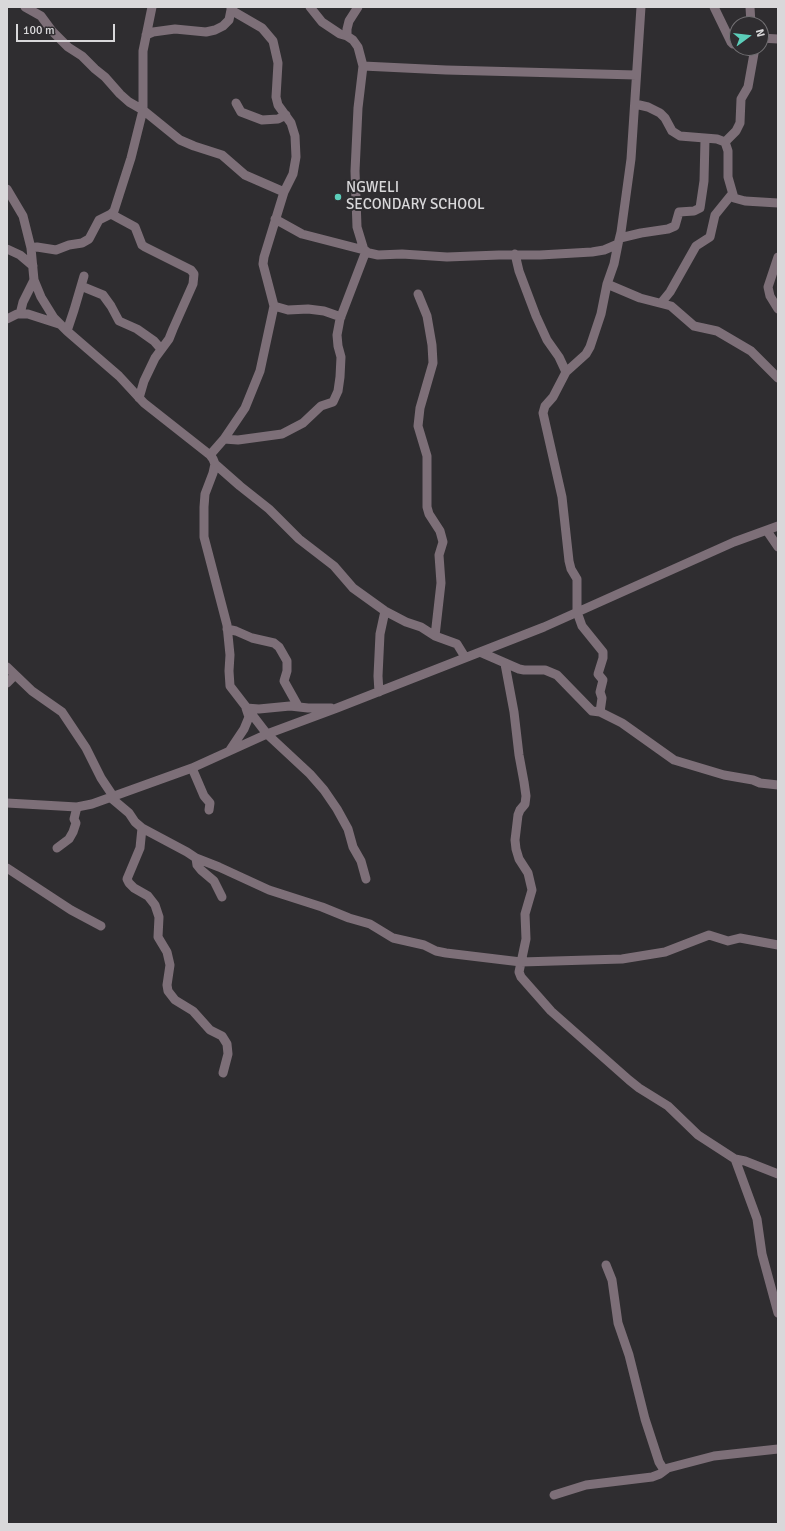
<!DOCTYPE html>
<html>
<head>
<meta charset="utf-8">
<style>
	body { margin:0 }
	#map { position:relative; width:785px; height:1531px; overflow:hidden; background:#2f2d30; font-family:Signika,sans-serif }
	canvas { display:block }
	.frame { position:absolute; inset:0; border:8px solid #d9d8da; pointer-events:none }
	.north { position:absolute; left:729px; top:16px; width:40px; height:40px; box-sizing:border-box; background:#2f2d30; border:1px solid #737174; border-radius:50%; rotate:75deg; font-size:11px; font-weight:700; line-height:16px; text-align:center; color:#d9d8da }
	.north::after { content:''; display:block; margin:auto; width:14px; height:18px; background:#5cceba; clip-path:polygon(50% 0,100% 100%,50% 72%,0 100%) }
	.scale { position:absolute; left:16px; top:24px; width:99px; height:18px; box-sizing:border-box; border:2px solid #d9d8da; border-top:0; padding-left:5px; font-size:12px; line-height:14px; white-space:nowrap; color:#d9d8da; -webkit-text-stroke:3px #2f2d30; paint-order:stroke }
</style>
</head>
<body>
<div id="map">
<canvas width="785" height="1531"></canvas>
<div class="frame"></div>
<div class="north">N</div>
<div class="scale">100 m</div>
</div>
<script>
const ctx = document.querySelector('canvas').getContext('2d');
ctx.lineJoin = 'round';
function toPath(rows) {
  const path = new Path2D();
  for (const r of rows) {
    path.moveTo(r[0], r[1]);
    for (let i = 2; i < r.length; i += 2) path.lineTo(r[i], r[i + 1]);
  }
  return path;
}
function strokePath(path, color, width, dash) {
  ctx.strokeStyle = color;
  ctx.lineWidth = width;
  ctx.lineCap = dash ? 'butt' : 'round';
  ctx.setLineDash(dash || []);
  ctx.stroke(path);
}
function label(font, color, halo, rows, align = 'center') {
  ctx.font = font + ' Signika,sans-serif';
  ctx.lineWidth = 4;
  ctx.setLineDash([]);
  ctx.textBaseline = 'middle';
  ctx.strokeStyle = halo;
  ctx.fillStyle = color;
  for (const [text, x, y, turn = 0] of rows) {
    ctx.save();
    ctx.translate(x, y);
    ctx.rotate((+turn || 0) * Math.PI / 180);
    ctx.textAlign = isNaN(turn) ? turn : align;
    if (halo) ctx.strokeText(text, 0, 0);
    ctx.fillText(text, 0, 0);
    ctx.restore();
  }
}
strokePath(toPath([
	[25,7,41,16,52,31,68,47,82,56,95,69,105,77,120,94,129,102,143,110,180,140,194,146,222,155,245,175,284,192],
	[310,7,322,22,340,34,347,36],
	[358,7,349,21,347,29,347,36,353,40,358,47,363,66,358,108,355,171,357,227,364,250,369,253,378,255,402,254,447,257,499,255,540,255,592,252,604,250,618,244,621,232,631,159,641,7],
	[714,7,731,42,733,44,737,43],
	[750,7,751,24],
	[146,35,153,32,175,29,206,32,215,30,223,26,229,20,231,10],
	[761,38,778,39],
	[363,66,446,70,636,75],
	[236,103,241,112,262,120,278,119,286,115],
	[635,104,648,107,660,113,665,118,672,131,680,136,717,139,725,142,728,151,728,177,734,198,745,201,778,203],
	[725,142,736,131,740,123,741,99,748,87,755,48],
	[7,189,23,216,31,248,34,280,41,297,54,318,67,331,119,376,144,403,210,455,213,459,215,464,213,473,205,494,204,507,204,537,227,625,230,655,229,671,230,686,267,734,310,774,324,790,337,809,348,829,353,847,361,861,366,879],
	[111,214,135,227,142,245,145,247,191,270,194,274,193,284,173,329,169,339,155,358,144,381,139,398],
	[275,219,302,234,364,250],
	[620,238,641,233,668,229,675,226,679,212,694,211,700,208,704,181,705,139],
	[31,248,37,247,56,250,69,245,82,243,89,239,99,220,111,214,114,211,131,158,143,110,143,51,152,7],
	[7,249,20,255,33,266],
	[515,254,519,271,536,316,547,340,559,357,566,372,553,397,545,406,543,413,562,497,569,561,571,569,577,579,577,612,582,626,603,652,603,658,598,674,603,680,600,692,602,698,600,712],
	[778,257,768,287,770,296,778,309],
	[607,284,640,298,671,306,694,326,717,331,751,351,778,378],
	[81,286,103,295,111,306,119,321,137,329,154,341,161,349],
	[418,294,427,316,432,345,433,363,420,408,418,426,427,456,427,507,429,514,440,531,443,542,439,555,441,583,435,636],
	[661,303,670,292,696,246,710,237,715,215,732,194],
	[274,306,288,310,308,309,324,311,341,317],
	[20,314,23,302,34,280],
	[7,319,17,314,28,314,59,324],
	[67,331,74,310,84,276],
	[566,372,586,354,590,347,601,314,607,284,614,264,618,244],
	[224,439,238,440,282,434,303,423,321,406,333,402,338,391,340,377,341,357,338,346,337,335,340,319,366,251],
	[210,455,224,439,245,408,260,371,274,306,263,264,264,257,284,192,293,174,296,157,295,136,291,123,278,105,276,97,278,63,273,41,262,28,231,10,231,7],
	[215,464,240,486,269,509,299,539,334,566,353,588,385,611,406,622,421,627,435,636,457,644,465,657],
	[767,531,778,547],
	[227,629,236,631,252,638,274,643,279,647,287,661,287,671,284,681,298,706],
	[480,652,519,669,524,670,545,670,557,675,592,711,600,712,622,723,674,760,724,775,753,780,760,783,778,785],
	[505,664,514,712,519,755,524,782,526,796,525,804,520,810,518,815,515,840,516,849,519,859,528,873,532,890,525,914,526,939,519,972,521,977,551,1011,629,1080,639,1088,668,1106,698,1135,735,1159,757,1219,762,1254,778,1313],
	[7,667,32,691,62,712,86,748,101,778,113,796],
	[7,683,15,675],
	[379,692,378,676,380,634,385,611],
	[230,750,244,729,249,717,246,708,259,709,290,706,308,708,331,708],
	[192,768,204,796,210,803,209,810],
	[110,797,129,813,135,822,142,828,187,852,196,858,219,867,269,890,322,907,349,918,370,924,393,938,424,945,436,951,446,953,521,962,622,959,665,952,709,935,728,941,740,938,778,945],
	[7,803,77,807,92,804,192,768,267,734,337,708,544,627,734,542,778,526],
	[142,828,140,848,127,879,129,883,134,888,148,896,155,905,159,917,158,937,167,952,170,965,167,985,168,991,175,1000,193,1011,210,1030,222,1036,227,1044,228,1054,223,1073],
	[57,848,69,839,73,832,76,823,74,819,77,807],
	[196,858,197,865,201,870,214,881,222,897],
	[7,868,71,910,101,926],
	[735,1159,745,1161,778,1174],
	[606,1265,612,1280,618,1323,629,1355,645,1419,659,1462,664,1470],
	[554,1495,586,1485,652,1477,660,1474,668,1468,714,1456,778,1449]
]), '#7d6f78', 9);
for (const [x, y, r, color] of [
	[338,197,4,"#5cceba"]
]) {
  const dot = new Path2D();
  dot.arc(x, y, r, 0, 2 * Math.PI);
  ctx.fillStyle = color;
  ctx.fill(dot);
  strokePath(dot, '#2f2d30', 1.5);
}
label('15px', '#d9d8da', '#2f2d30', [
	["NGWELI",346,188],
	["SECONDARY SCHOOL",346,205]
], 'left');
</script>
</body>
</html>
